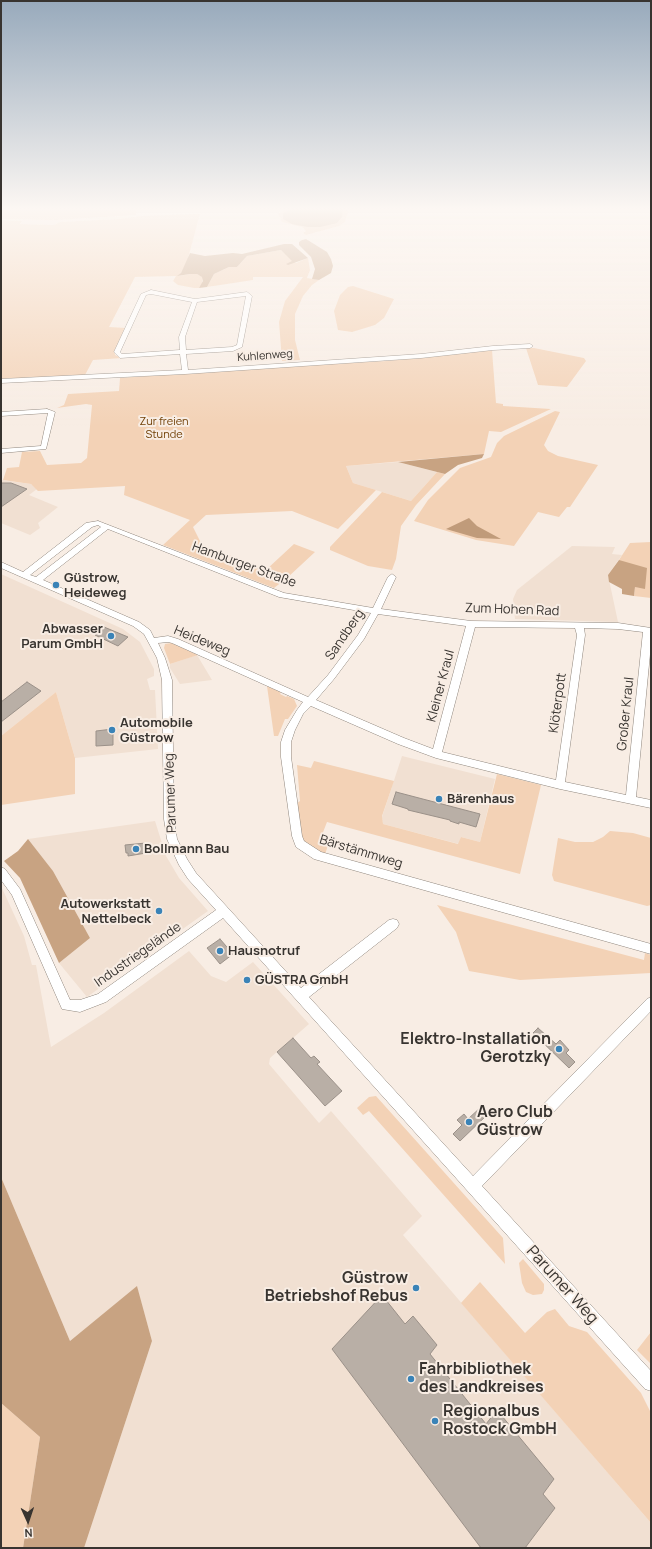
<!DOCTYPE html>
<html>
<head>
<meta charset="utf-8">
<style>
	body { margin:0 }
	#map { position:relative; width:652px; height:1549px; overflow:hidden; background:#f8ede4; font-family:Manrope,sans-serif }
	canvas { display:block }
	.frame { position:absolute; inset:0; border:2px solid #383430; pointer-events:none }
	.north { position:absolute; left:8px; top:1501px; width:40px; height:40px; -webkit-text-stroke:3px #f8ede4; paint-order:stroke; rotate:177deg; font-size:11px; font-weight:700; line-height:16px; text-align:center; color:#383430 }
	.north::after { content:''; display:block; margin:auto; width:14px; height:18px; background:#383430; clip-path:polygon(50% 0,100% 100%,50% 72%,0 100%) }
</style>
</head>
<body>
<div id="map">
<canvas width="652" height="1549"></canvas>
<div class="frame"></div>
<div class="north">N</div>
</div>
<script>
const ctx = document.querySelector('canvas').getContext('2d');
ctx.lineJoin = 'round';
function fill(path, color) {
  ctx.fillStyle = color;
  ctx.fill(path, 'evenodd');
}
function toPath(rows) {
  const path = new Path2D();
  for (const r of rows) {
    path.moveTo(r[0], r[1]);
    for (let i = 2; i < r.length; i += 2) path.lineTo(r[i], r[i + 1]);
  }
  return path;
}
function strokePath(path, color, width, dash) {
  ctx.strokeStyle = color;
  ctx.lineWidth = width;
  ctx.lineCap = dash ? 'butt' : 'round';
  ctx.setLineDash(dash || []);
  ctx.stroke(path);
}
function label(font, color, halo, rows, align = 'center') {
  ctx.font = font + ' Manrope,sans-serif';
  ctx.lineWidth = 4;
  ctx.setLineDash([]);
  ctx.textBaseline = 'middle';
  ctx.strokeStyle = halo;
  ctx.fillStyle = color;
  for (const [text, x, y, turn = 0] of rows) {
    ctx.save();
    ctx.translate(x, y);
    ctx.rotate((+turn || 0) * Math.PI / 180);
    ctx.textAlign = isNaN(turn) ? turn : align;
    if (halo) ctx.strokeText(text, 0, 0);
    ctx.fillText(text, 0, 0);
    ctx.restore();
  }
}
fill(toPath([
	[398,462,437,472,411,501,353,483,346,466],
	[1,480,31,484,37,489,29,495,58,507,38,523,40,528,30,535,1,523],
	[572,546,615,547,612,554,622,555,608,575,618,622,515,619,513,599,517,590],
	[1,574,123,629,140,642,154,669,154,676,147,679,150,690,155,690,158,749,75,758,56,692,1,736],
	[197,655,212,680,180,684,170,668,170,664],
	[402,756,495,779,480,842,461,837,459,844,383,824,382,817],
	[155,821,166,856,172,866,179,878,208,911,87,997,59,963,90,938,53,871,28,839],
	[1,886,24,936,32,965,36,965,51,1047,104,1013,189,951,211,976,226,982,253,962,309,1024,270,1058,269,1064,319,1123,331,1111,422,1216,403,1235,651,1523,651,1548,84,1548,152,1341,137,1287,70,1341,1,1177]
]), '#f1e0d2');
fill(toPath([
	[1,209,136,209,136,215,56,220,1,219],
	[285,209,349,209,345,222,339,226,306,235,303,233,306,231,302,227,282,222,278,214],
	[200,214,187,262,181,273,178,276,190,274,197,274,203,277,202,285,199,288,194,288,178,285,173,281,176,276,135,277,109,327,127,328,115,353,115,355,122,358,93,360,85,375,1,380,1,220,22,221,20,224,54,225,60,222,118,219,141,216],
	[281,250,296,263,308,258,310,270,307,278,319,280,312,285,303,296,295,314,295,340,300,360,282,361,279,322,285,301,303,277,253,277,253,280,207,287,214,274,229,267,237,267,247,256],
	[353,286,394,299,384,318,375,325,352,332,338,330,334,311,340,295,348,287],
	[526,348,534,348,584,358,586,361,567,387,538,385],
	[492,350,496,403,503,404,503,406,551,409,501,432,489,431,484,454,346,466,353,483,376,490,338,529,292,511,206,515,193,527,202,545,267,569,294,544,315,552,287,578,274,588,163,545,190,520,124,495,125,486,38,491,31,484,3,480,7,468,19,467,22,452,40,451,47,465,81,463,87,458,92,405,86,404,57,408,64,405,68,394,119,391,120,378,254,368,387,361],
	[555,411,560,412,544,445,548,451,558,456,598,465,570,507,567,507,559,517,538,512,514,546,476,540,414,521,428,500,460,468,491,457,497,443,504,436],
	[437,472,445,474,416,505,401,526,396,559,392,570,368,566,330,550,330,547,382,492,411,501],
	[651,542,651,598,634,596,635,587,645,588,619,560,630,543],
	[171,643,174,644,198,655,170,664,164,648,165,644],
	[267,686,281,692,280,694,286,697,287,696,294,699,297,706,288,719,285,719,278,736,274,736],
	[56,692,75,758,75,794,1,805,1,736],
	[314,761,394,781,382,816,383,824,458,844,461,837,480,842,497,774,541,785,520,874,327,822,320,840,329,843,325,854,313,849,304,842,301,834,296,804,300,801,297,765,311,768],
	[610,831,633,833,651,838,651,905,647,906,554,881,552,875,558,838,575,842,593,842,603,837],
	[437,905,644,960,645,953,651,955,651,973,520,980,469,971,456,932],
	[376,1096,503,1238,505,1264,369,1111,363,1115,357,1108,369,1097],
	[523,1259,544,1284,544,1290,542,1294,533,1295,526,1292,522,1283,519,1263],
	[480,1282,525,1333,547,1312,555,1309,569,1326,587,1332,641,1393,651,1413,651,1523,461,1303],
	[651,1332,651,1364,637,1350],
	[1,1403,40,1437,23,1548,1,1548]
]), '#f3d2b6');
fill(toPath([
	[306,239,327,252,331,259,333,266,331,273,319,280,312,279,315,269,311,257,299,245,299,242,302,240],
	[284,244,292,244,308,258,288,265,286,264,292,261,281,250,247,256,237,267,229,267,214,274,207,287,199,288,203,281,202,277,197,274,190,274,177,276,181,273,190,253,205,256,233,253,242,254],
	[484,454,482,458,458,465,445,474,398,462],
	[619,560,647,568,645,589,635,587,634,596,622,594,622,589,609,582,608,575],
	[28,839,53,871,90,938,59,963,20,878,4,861,18,851],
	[1,1177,70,1341,137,1286,152,1341,84,1548,23,1548,40,1437,1,1403]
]), '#c8a382');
fill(toPath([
	[291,209,343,209,342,217,337,223,320,227,308,227,292,224,283,219,283,213],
	[469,518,477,526,501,539,477,538,446,529]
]), '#c09b7a');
const building = toPath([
	[1,483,11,483,27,489,1,507,1,483],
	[104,627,128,637,118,646,95,635,104,627],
	[27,682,41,691,1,722,1,702,27,682],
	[113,729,113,745,96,746,96,731,113,729],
	[396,792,480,814,476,827,459,822,459,824,450,821,450,820,408,810,408,809,392,804,396,792],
	[146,843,146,853,128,856,128,853,126,853,125,845,146,843],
	[220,939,233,954,220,964,207,948,220,939],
	[538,1028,556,1044,560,1040,569,1050,566,1053,575,1062,569,1068,533,1033,538,1028],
	[293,1038,311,1058,314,1056,320,1062,317,1064,342,1091,325,1106,277,1052,293,1038],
	[481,1107,488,1114,460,1141,453,1134,462,1125,457,1120,464,1114,468,1119,481,1107],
	[382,1295,405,1324,413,1316,437,1345,430,1354,486,1424,497,1410,554,1479,543,1494,555,1508,525,1548,481,1548,332,1349,382,1295]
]);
fill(building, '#b9afa6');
strokePath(building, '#9b9189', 1);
const minor = toPath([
	[151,290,195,299,247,292,252,296,242,347,233,351,186,354,188,370,421,354,493,346,530,344,533,346,530,348,493,350,421,358,185,374,1,383,1,379,182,370,180,354,120,358,114,352,141,294,151,290],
	[151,294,192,302,179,337,180,350,122,354,120,352,146,295,151,294],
	[246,296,237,345,232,347,186,350,185,337,197,302,246,296],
	[47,409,55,412,46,449,1,453,1,449,41,446,48,413,1,416,1,412,47,409],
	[98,521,284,593,373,608,388,577,392,574,396,577,381,609,471,621,618,623,651,628,651,644,636,797,651,800,651,808,560,789,436,758,398,744,311,706,303,714,295,730,291,742,291,757,302,836,304,841,321,852,651,944,651,954,314,859,296,847,292,836,281,757,281,742,285,730,297,710,303,702,172,643,168,642,158,643,165,658,172,680,174,819,177,839,187,859,196,873,301,988,389,920,393,919,397,920,399,924,397,928,309,997,473,1176,647,999,651,997,651,1011,482,1186,651,1371,651,1391,645,1389,223,918,106,1002,80,1012,62,1009,12,895,1,880,1,867,5,869,20,889,70,1000,80,1000,98,994,216,910,188,879,179,865,167,839,164,819,162,680,157,658,144,634,133,626,1,568,1,562,23,572,86,523,98,521],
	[98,525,101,527,36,577,30,575,92,527,98,525],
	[108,529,279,597,371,613,358,635,328,675,308,697,178,639,168,636,154,638,150,630,139,622,43,580,108,529],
	[378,614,466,626,433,749,404,738,316,700,334,679,364,639,378,614],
	[475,627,575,628,577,635,556,780,442,752,475,627],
	[584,628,618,629,643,632,626,795,565,782,585,635,584,628]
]);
strokePath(minor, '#8f867d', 1);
fill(minor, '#fff');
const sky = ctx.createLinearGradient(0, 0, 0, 426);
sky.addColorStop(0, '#98aabc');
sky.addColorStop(0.49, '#fcf7f3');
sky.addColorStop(1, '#fcf7f300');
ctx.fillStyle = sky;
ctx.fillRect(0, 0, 652, 426);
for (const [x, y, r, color] of [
	[56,585,4,"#3a83b7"],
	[111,636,4,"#3a83b7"],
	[112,730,4,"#3a83b7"],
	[439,799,4,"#3a83b7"],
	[136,849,4,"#3a83b7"],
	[159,911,4,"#3a83b7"],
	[220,951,4,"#3a83b7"],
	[247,980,4,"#3a83b7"],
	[559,1049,4,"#3a83b7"],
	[469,1122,4,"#3a83b7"],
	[416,1288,4,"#3a83b7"],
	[411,1379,4,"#3a83b7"],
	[435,1421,4,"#3a83b7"]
]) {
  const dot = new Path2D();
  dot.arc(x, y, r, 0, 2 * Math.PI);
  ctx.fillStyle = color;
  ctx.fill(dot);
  strokePath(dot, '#f8ede4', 1.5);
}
label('11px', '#383430', '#f8ede4', [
	["Kuhlenweg",265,356,-4]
]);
label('11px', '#714107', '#f8ede4', [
	["Zur freien",164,422],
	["Stunde",164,435]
]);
label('13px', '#383430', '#f8ede4', [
	["Hamburger Straße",244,565,20],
	["Zum Hohen Rad",512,610,2],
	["Sandberg",345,635,-56],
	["Heideweg",202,641,22],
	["Kleiner Kraul",441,686,-75],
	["Klöterpott",558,703,-82],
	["Großer Kraul",626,714,-84],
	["Parumer Weg",171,793,-92],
	["Bärstämmweg",361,852,17],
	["Industriegelände",138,955,-35]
]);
label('bold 13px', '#383430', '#f8ede4', [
	["Güstrow,",64,578],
	["Heideweg",64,593],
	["Abwasser",103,629,"right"],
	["Parum GmbH",103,644,"right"],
	["Automobile",120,723],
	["Güstrow",120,738],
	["Bärenhaus",447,799],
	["Bollmann Bau",144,849],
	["Autowerkstatt",151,904,"right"],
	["Nettelbeck",151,919,"right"],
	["Hausnotruf",228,951],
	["GÜSTRA GmbH",255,980]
], 'left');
label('bold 16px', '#383430', '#f8ede4', [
	["Elektro-Installation",551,1040,"right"],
	["Gerotzky",551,1058,"right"],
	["Aero Club",477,1113],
	["Güstrow",477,1131],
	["Güstrow",408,1279,"right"],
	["Betriebshof Rebus",408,1297,"right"],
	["Fahrbibliothek",419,1370],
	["des Landkreises",419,1388],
	["Regionalbus",443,1412],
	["Rostock GmbH",443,1430]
], 'left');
label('16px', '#383430', '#f8ede4', [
	["Parumer Weg",562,1285,48]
]);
</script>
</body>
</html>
